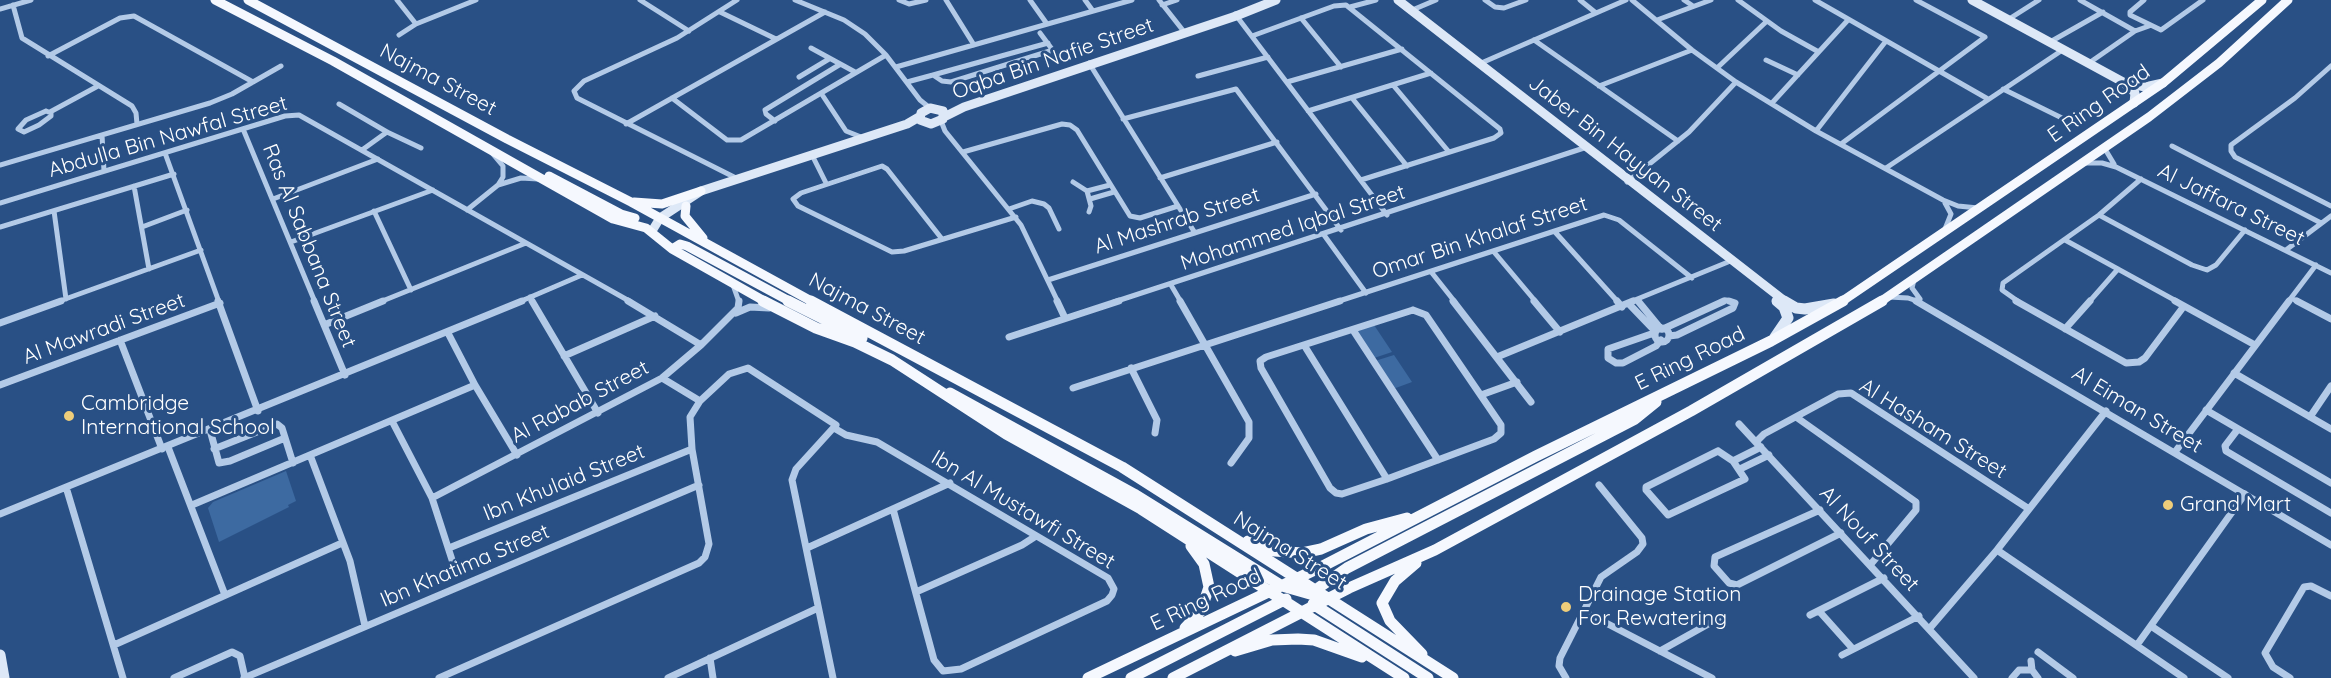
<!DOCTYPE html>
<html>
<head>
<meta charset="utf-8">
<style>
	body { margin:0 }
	canvas { display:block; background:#295085 }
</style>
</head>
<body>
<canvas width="2331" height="678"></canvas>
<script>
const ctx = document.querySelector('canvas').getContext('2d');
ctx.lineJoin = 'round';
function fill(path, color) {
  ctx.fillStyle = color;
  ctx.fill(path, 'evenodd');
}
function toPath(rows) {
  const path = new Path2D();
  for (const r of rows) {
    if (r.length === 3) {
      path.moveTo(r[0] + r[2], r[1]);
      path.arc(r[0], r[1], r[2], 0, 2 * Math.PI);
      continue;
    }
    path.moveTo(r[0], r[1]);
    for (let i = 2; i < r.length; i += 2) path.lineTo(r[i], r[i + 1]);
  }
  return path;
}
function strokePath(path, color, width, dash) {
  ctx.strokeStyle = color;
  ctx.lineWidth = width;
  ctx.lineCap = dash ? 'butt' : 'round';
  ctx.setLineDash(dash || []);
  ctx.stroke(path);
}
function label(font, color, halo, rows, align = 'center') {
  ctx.font = font + ' Quicksand,sans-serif';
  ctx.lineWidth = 6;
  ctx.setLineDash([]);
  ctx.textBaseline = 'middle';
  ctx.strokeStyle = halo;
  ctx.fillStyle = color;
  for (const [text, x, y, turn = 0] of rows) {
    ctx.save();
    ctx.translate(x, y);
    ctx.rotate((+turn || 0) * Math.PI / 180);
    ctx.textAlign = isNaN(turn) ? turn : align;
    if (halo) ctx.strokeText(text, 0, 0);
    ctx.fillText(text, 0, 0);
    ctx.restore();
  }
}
fill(toPath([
	[1374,325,1392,352,1374,358,1357,331],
	[1394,355,1412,382,1393,389,1375,361],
	[286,471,296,501,288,505,289,507,219,542,208,508,213,502]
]), '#3d6aa1');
strokePath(toPath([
	[397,0,416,24,476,0],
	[640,0,689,31],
	[795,0,844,20,865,34,886,55,920,100,930,108],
	[899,0,909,4,926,0],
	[946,0,974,45],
	[1030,0,1047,24],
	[1085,0,1093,11],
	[1159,0,1185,33],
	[1485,0,1495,7,1504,8,1526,0],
	[1580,0,1596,13],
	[1632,0,1692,50,1736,82,1816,131,1943,200,1958,206,1978,208],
	[1684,0,1693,6],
	[1738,0,1781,31,1817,51],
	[1815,0,1988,99],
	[2080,0,2135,31],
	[2144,0,2130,12,2130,15,2161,30,2203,0],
	[13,5,22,38,132,106,136,113,137,124],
	[1162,5,1177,0],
	[1350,7,1376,0],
	[0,9,31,0],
	[1410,11,1436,0],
	[720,12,776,39],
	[1235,14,1387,215],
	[1301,18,1341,67],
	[2009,19,2039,0],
	[1657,20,1711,0],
	[1040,33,1060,60],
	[399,35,416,24],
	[1252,36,1334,6,1346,5,1500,129,1501,133,1494,138,1361,180],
	[1534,40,1678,141],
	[2050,42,2103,12],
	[1048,43,933,75,942,81,951,82,1053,50],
	[811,48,855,72],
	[48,56,120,18,134,16,253,82],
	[1766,60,1798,75],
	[1089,63,1195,233],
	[2089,63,2135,31,2149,26],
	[1479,64,1626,0],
	[2331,66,2295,98,2231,145,2231,151,2235,157,2331,206],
	[896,67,1132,0],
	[1717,68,1767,21],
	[1198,76,1268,57],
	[799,77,829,59],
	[907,82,933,75],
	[1287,82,1402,49],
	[1393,85,1449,152],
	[1599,86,1692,50],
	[2003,89,2064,119],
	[821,93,846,131,861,137],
	[672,98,727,140,741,140,886,55],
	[1352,98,1407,166],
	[1772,103,1848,20],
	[339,104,387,132,421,148],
	[46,111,51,113,51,116,39,125,24,132,18,129,26,120,46,111],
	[1308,111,1431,73],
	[50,112,98,86],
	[1123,119,1236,89,1341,230],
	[775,121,766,114,765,110,839,65],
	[941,121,945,131,1021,225,1058,302],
	[626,124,825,12],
	[243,129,315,302],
	[1816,131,1886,41],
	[102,135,104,171],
	[1841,144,1985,37,1916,0],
	[2172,146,2321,223],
	[2105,149,2114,164],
	[362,150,387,132],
	[963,152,1062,124,1070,125,1077,130,1130,216,1140,218,1178,206],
	[165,153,219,302],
	[814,159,826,183],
	[2084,163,2102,163,2116,167,2331,273],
	[0,165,210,103,232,94,281,66],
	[1886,168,2064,49],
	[736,178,577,98,574,91,584,81,677,38,737,0],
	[1160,178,1277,142],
	[1073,182,1087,191,1091,206,1089,212],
	[1627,182,1689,132,1736,82],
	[498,185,521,178,538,179],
	[134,186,149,269],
	[1087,191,1110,185],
	[273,199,378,159],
	[1090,199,1114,192],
	[0,203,285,116,299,115,631,302],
	[1945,203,1951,214,1945,229],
	[1009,209,1032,201,1044,204,1049,208,1059,229],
	[467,210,498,185,503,177,503,166,492,153],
	[54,211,66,299],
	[374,211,411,290],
	[2099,215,2192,265,2207,270,2216,265,2245,230],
	[0,227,174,174],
	[142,227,187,210],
	[1555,232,1618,302],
	[1324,235,1366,293],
	[942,239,887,169,882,166,801,193,793,199,798,206,892,252,904,251,1016,217],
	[2065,240,2178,302],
	[291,242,433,190],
	[2286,250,2331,216],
	[1494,252,1536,302],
	[1432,273,1455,302],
	[1048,280,1316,194],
	[1914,280,1912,288,1920,299],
	[733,285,739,302],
	[1171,285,1181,302],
	[530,297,533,302],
	[1889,297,1908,298,1920,302],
	[2291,298,2299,302],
	[57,302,201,250],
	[380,302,526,243],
	[519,302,582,275],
	[1114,302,1587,147],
	[1336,302,1604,215,1619,220,1692,278],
	[1630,302,1728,262],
	[1721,302,1726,300,1733,302],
	[2019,302,2002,290,2003,283,2099,215,2141,179],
	[2089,302,2118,269],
	[2288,302,2316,265]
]), '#b3cae7', 5);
strokePath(toPath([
	[218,301,258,411],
	[314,301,345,375],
	[532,301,598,413],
	[628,301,701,345],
	[1057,301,1065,318],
	[1180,301,1249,422,1249,438,1231,463],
	[1453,301,1531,402],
	[1534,301,1560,332],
	[1617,301,1622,307],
	[1638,301,1661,329],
	[1916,301,2331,545],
	[2016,301,2126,363,2139,362,2145,358,2184,306],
	[2175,301,2255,345],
	[2297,301,2331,319],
	[1629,304,1655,331],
	[1413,310,1426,315,1501,425,1501,433,1494,439,1387,479,1342,494,1336,493,1330,488,1261,368,1260,361,1266,357,1413,310],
	[736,313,750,307,769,308],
	[0,323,61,301],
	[324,325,383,301],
	[1662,335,7],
	[1663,329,1724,301],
	[2065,329,2090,301],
	[1353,330,1438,460],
	[448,333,475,385,517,455],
	[1654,333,1608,349,1608,358,1616,363,1623,363,1656,346,1661,340],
	[1669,336,1677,335,1733,308,1735,303,1729,301],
	[1009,337,1119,301],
	[120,340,162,449],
	[1304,345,1387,479],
	[564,356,655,316],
	[1497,357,1633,301],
	[1131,368,1157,420,1155,433],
	[2234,373,2331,429],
	[662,378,700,401],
	[0,385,220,303],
	[1073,388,1340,301],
	[1481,395,1517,382],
	[2206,410,2331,483],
	[1796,417,1916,502,1916,510,1871,564],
	[2310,417,2331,386],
	[392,421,432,498,454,566],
	[1739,424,1974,678],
	[834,428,846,435,877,442,1108,578,1114,589,1112,595,1107,601,961,669,943,671,934,660,893,509],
	[2238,429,2225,446,2226,451,2331,513],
	[210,430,219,463,230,461,285,438],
	[1756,442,1764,434,1838,394,1851,393,2029,509],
	[168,447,225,595],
	[214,449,277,424,282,428,293,463],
	[1718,451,1733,461,1745,479,1668,515,1646,490,1646,487,1718,451],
	[2175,452,2289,301],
	[310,455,350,561,365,626],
	[1733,461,1761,447],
	[1740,469,1769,455],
	[66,487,123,678],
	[432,498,662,378,701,345,738,308,739,301],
	[192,505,475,385],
	[1820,510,1715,557,1714,566,1729,583,1737,585,1841,533],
	[0,514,522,301],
	[449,548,692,449],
	[807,548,950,483],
	[1997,550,2184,678],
	[916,592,1022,545,1036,536],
	[1583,611,1712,678],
	[1819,611,1853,649],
	[1810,615,1884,578],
	[2151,626,2228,678],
	[1930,628,1997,550,2106,411],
	[114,645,342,543],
	[2137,645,2245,494],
	[1660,651,1719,618],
	[2038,652,2073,678],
	[1842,655,1919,616],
	[710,658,713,678],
	[2031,661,2032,670,2038,678],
	[174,678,232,652,240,656,245,678],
	[244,678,699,485],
	[439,678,699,563,705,557,709,544,692,449,690,417,700,401,729,374,748,368,836,425,796,469,792,480,833,678],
	[668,678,818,608],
	[1566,678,1559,666,1560,658,1601,577,1637,552,1643,544,1642,538,1599,485],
	[2012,678,2019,670,2032,670],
	[2290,678,2273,667,2265,653,2304,587,2311,586,2331,596]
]), '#b3cae7', 7);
strokePath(toPath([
	[1398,0,1786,302],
	[1972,0,2123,82,2135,93,2134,103],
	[2127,83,2145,87,2163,83],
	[930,108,943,111,943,119,931,124,920,120,921,113,930,108],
	[944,117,964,107,1236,16,1276,0],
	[652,231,660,218,701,191,907,124,919,117]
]), '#dde8f7', 9);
strokePath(toPath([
	[1784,301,1796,308,1805,309,1834,304],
	[1775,337,1788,318,1784,307,1777,301],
	[0,655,4,678]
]), '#dde8f7', 11);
strokePath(toPath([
	[215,0,333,61,613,219,646,228,672,249,766,302],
	[248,0,507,139,631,202,813,302],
	[549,176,621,214,635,218],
	[634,202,662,204,701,191],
	[686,206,685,216,703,238],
	[672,249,680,244,687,246,791,302],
	[1841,302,2163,83,2262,0],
	[1880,302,2149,117,2219,63,2288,0]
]), '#f5f8fe', 9);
strokePath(toPath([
	[763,301,816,328,855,342,892,360,1006,434,1141,509,1404,678],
	[788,301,862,338],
	[811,301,1122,467,1453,678],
	[950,393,1134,494,1282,586,1324,598],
	[1248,541,1275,551,1302,553,1321,549,1366,529,1407,518],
	[1416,563,1395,581,1382,603,1390,621,1422,654],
	[1311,593,1347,568,1635,419,1656,402],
	[1313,604,1428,678],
	[1185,628,1201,611,1209,587,1204,564,1191,546],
	[1235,651,1272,640,1298,639,1314,640,1362,657],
	[1088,678,1323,566,1536,456,1771,341,1843,301],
	[1131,678,1286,599],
	[1173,678,1349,588,1435,550,1691,411,1882,301]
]), '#f5f8fe', 11);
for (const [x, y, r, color] of [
	[69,416,6,"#eecd7a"],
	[2168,505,6,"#eecd7a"],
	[1566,607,6,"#eecd7a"]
]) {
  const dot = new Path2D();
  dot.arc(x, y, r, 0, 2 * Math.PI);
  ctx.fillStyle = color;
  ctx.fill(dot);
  strokePath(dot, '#295085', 2);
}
label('21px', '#fff', '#295085', [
	["Oqba Bin Nafie Street",1053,59,-19],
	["Najma Street",438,80,28],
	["E Ring Road",2099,104,-35],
	["Abdulla Bin Nawfal Street",168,137,-16],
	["Jaber Bin Hayyan Street",1625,154,38],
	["Al Jaffara Street",2231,205,26],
	["Al Mashrab Street",1177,221,-18],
	["Mohammed Iqbal Street",1293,228,-18],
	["Omar Bin Khalaf Street",1480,238,-18],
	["Ras Al Sabbana Street",309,246,68],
	["Najma Street",867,309,28],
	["Al Mawradi Street",104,329,-20],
	["E Ring Road",1690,359,-26],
	["Al Rabab Street",580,402,-28],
	["Al Eiman Street",2137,410,31],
	["Al Hasham Street",1933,429,32],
	["Ibn Khulaid Street",564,483,-22],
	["Ibn Al Mustawfi Street",1023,510,31],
	["Al Nouf Street",1869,539,47],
	["Najma Street",1290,551,32],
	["Ibn Khatima Street",465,566,-23],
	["E Ring Road",1206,600,-25]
]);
label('21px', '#fff', '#295085', [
	["Cambridge",81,404],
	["International School",81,428],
	["Grand Mart",2180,505],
	["Drainage Station",1578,595],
	["For Rewatering",1578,619]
], 'left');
</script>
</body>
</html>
